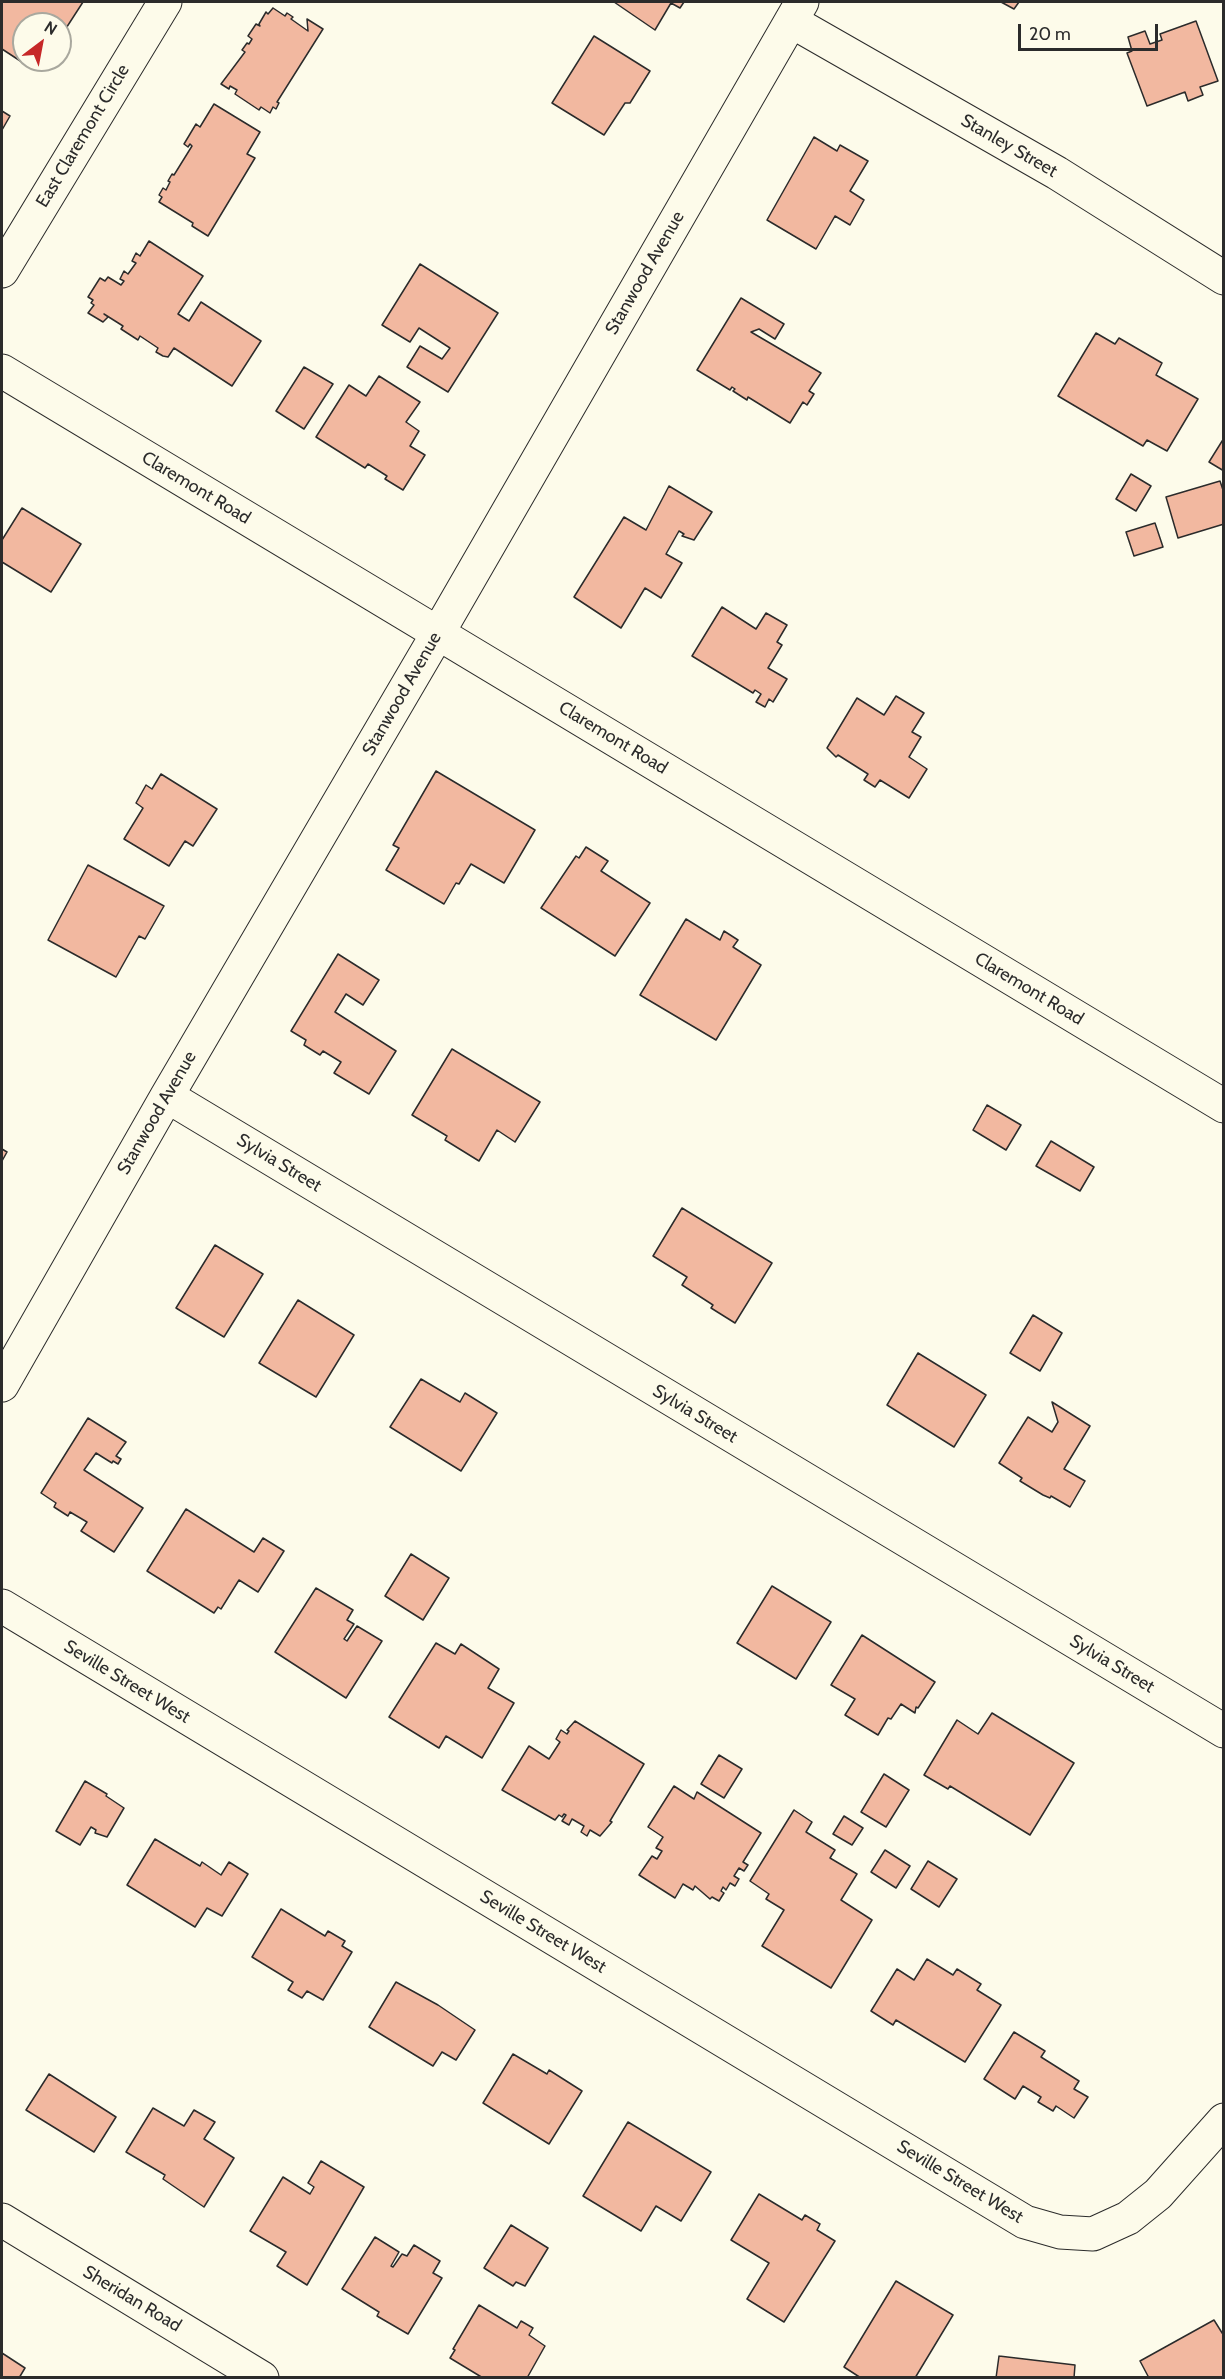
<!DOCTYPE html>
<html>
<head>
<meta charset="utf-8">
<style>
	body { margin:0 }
	#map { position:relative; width:1225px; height:2379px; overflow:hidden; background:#fdfbea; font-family:Cabin,sans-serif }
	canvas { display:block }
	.frame { position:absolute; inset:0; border:3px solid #2b2b2b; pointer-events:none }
	.north { position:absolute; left:12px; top:12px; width:60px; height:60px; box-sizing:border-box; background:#fdfbea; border:2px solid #a9a89e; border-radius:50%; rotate:32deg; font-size:16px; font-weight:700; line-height:24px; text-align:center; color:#2b2b2b }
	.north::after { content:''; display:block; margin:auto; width:21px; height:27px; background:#c62828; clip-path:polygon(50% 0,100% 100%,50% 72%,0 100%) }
	.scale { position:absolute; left:1018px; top:24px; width:140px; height:27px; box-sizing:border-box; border:3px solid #2b2b2b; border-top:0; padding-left:8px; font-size:18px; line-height:21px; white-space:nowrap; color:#2b2b2b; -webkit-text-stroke:4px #fdfbea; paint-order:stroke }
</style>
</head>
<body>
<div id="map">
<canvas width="1225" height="2379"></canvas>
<div class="frame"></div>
<div class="north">N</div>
<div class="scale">20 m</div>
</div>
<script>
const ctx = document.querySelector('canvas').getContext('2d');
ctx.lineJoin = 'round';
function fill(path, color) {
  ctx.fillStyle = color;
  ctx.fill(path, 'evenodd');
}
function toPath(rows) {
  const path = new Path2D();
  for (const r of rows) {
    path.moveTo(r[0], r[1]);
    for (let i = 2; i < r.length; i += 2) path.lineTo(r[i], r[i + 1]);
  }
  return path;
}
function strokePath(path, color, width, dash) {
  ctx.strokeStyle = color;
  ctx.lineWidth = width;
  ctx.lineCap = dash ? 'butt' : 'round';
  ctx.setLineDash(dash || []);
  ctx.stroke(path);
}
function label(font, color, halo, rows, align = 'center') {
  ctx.font = font + ' Cabin,sans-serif';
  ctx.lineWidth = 4.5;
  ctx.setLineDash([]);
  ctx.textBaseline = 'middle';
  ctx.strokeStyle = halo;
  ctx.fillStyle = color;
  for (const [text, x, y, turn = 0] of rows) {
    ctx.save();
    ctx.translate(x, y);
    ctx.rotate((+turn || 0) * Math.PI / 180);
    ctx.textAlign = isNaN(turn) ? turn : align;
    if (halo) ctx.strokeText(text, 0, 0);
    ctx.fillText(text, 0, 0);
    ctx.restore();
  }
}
const building = toPath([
	[2,2,83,2,61,36,60,24,24,24,24,60,36,60,31,68,2,49,2,2],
	[614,2,684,2,680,8,671,3,655,30,614,2],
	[1001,2,1019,2,1014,9,1001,2],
	[273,8,285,16,287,13,293,17,291,19,308,31,307,19,323,29,277,102,279,103,276,109,273,107,270,113,261,107,259,110,235,94,237,90,230,86,229,89,221,84,245,52,242,50,247,43,249,44,252,39,248,36,256,24,260,26,259,24,266,12,268,14,273,8],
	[1196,21,1218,81,1200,87,1203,95,1188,101,1185,92,1147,106,1127,53,1132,51,1128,37,1145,31,1150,44,1162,40,1160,34,1196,21],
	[594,36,650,71,630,103,625,103,604,135,552,103,594,36],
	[214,104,260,132,247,154,255,158,208,236,192,226,193,223,159,202,162,197,159,195,163,188,166,190,170,182,168,181,172,174,174,175,192,146,190,144,188,147,184,144,196,124,200,127,214,104],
	[2,111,10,116,2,130,2,111],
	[814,137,837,151,840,145,868,161,850,191,864,200,850,225,835,216,816,249,767,220,814,137],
	[149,241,203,276,178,314,189,321,201,302,261,341,232,386,174,348,168,357,163,356,156,352,158,348,140,336,138,340,121,329,123,326,104,314,108,317,103,322,88,313,94,305,91,303,93,300,88,297,100,278,105,281,108,277,121,285,124,281,120,279,124,271,128,274,136,263,132,261,136,253,140,256,149,241],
	[420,264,498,313,448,392,407,367,420,346,442,359,450,348,419,328,410,342,382,325,420,264],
	[741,298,784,324,775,339,759,329,751,332,821,373,809,391,814,394,807,405,803,402,790,423,748,397,747,400,733,391,735,389,732,387,730,390,697,370,741,298],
	[1096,333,1115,344,1119,338,1162,363,1156,375,1198,399,1167,451,1147,440,1143,446,1058,396,1096,333],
	[304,367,333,384,304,429,276,411,304,367],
	[379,376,420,402,406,422,419,431,410,446,425,455,403,490,385,479,387,476,368,464,365,468,316,437,349,385,366,396,379,376],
	[1224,438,1224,471,1209,462,1224,438],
	[1131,474,1151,486,1136,511,1116,499,1131,474],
	[1220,481,1224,493,1224,524,1178,538,1166,497,1220,481],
	[669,486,712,512,694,540,682,536,684,534,679,531,666,554,682,563,661,598,645,588,621,628,574,597,624,517,646,530,669,486],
	[22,508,81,544,51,592,2,562,2,540,22,508],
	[1155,523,1163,547,1134,556,1126,532,1155,523],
	[722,607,756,629,766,613,787,625,777,642,782,645,768,668,787,679,773,702,769,699,765,707,756,702,761,694,755,690,753,693,692,656,722,607],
	[896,696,924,713,912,732,921,737,909,757,927,769,909,798,880,780,875,787,864,780,868,774,838,755,836,757,827,748,857,698,884,715,896,696],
	[436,771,535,830,504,883,471,864,459,884,456,883,444,904,386,870,399,848,393,845,436,771],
	[161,774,217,809,193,846,185,841,169,866,124,839,143,808,136,803,146,785,152,789,161,774],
	[586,847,608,861,601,871,650,903,615,956,541,908,576,856,579,858,586,847],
	[88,865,164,906,145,939,139,936,116,977,48,940,88,865],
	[686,919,720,940,724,931,738,940,733,947,761,965,716,1040,640,995,686,919],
	[338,954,379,980,363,1005,346,994,335,1012,396,1051,369,1094,334,1073,341,1062,323,1051,320,1055,304,1045,306,1040,291,1031,338,954],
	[452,1049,540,1102,515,1142,497,1130,479,1161,445,1140,447,1136,412,1115,452,1049],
	[987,1105,1021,1125,1006,1150,973,1130,987,1105],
	[1051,1141,1094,1167,1080,1191,1036,1166,1051,1141],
	[2,1149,7,1152,2,1161,2,1149],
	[682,1208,772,1263,735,1323,711,1308,713,1305,682,1285,687,1277,653,1256,682,1208],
	[215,1245,263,1274,224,1337,176,1308,215,1245],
	[298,1300,354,1335,316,1397,259,1363,298,1300],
	[1033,1315,1062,1333,1040,1371,1010,1353,1033,1315],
	[918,1353,986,1395,954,1447,887,1405,918,1353],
	[421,1379,460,1402,465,1393,497,1413,461,1471,390,1427,421,1379],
	[1052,1402,1090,1426,1064,1469,1085,1481,1070,1507,1051,1496,1050,1498,1043,1495,1020,1481,1022,1478,999,1463,1028,1417,1052,1432,1058,1422,1052,1402],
	[88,1418,126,1442,116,1456,121,1459,118,1464,113,1461,112,1463,96,1453,84,1470,143,1508,114,1552,81,1531,87,1522,70,1512,68,1516,54,1507,56,1503,41,1493,88,1418],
	[186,1509,254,1552,263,1538,284,1551,258,1592,239,1580,221,1609,218,1607,214,1613,147,1571,186,1509],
	[411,1554,449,1578,423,1620,385,1596,411,1554],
	[772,1586,831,1622,796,1679,737,1643,772,1586],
	[316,1588,353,1610,347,1620,354,1624,344,1639,347,1641,357,1626,382,1641,346,1698,275,1652,316,1588],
	[862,1635,935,1682,918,1708,916,1707,915,1713,901,1704,891,1719,888,1718,878,1735,845,1715,855,1699,831,1685,862,1635],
	[436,1643,455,1654,461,1644,499,1669,488,1688,514,1703,482,1758,446,1736,439,1748,389,1717,436,1643],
	[992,1713,1074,1763,1030,1835,950,1786,948,1789,924,1775,957,1720,978,1734,992,1713],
	[575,1721,644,1764,610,1821,612,1822,600,1836,590,1830,587,1836,581,1832,584,1826,572,1819,569,1825,562,1821,566,1815,564,1814,562,1817,559,1815,555,1820,502,1790,529,1746,549,1759,560,1742,556,1739,561,1730,567,1734,569,1731,567,1730,575,1721],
	[719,1755,742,1769,724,1798,701,1784,719,1755],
	[884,1774,909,1790,886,1827,861,1812,884,1774],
	[85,1781,107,1794,106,1796,124,1808,107,1837,95,1833,96,1830,91,1827,80,1845,56,1831,85,1781],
	[674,1786,694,1799,697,1792,761,1833,743,1862,748,1865,744,1871,739,1868,734,1876,739,1879,735,1886,730,1883,726,1890,723,1887,721,1891,724,1893,719,1901,712,1897,710,1899,695,1886,693,1890,683,1884,675,1898,639,1875,652,1856,657,1859,662,1851,656,1848,663,1837,648,1827,674,1786],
	[794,1810,812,1822,806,1832,835,1850,830,1858,857,1874,841,1900,872,1920,831,1988,762,1946,784,1910,766,1899,769,1894,750,1881,794,1810],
	[844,1816,863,1828,852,1845,833,1834,844,1816],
	[155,1839,200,1866,202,1862,221,1875,229,1862,248,1874,222,1916,207,1908,195,1927,127,1885,155,1839],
	[885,1850,910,1866,896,1888,871,1872,885,1850],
	[928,1861,957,1879,939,1907,911,1889,928,1861],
	[281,1909,325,1936,328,1931,345,1941,342,1946,352,1952,323,2000,307,1991,302,1998,288,1990,293,1982,252,1957,281,1909],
	[927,1959,953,1975,957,1969,981,1984,977,1990,1001,2005,965,2062,896,2020,893,2025,871,2011,897,1969,914,1980,927,1959],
	[396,1982,438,2005,475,2030,456,2060,442,2052,433,2066,369,2027,396,1982],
	[1014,2032,1045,2051,1041,2057,1079,2081,1074,2089,1088,2097,1074,2118,1056,2106,1053,2111,1038,2102,1041,2097,1023,2086,1015,2099,984,2079,1014,2032],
	[513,2054,547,2074,549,2070,582,2091,549,2144,483,2103,513,2054],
	[49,2074,116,2117,94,2152,26,2110,49,2074],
	[153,2108,184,2126,194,2110,215,2122,204,2139,234,2158,204,2207,163,2179,165,2175,126,2152,153,2108],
	[628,2122,711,2172,681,2221,656,2206,641,2231,583,2196,628,2122],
	[321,2161,364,2187,307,2285,277,2266,286,2252,250,2231,283,2177,310,2194,314,2187,308,2183,321,2161],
	[759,2194,802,2220,805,2215,820,2224,817,2230,835,2241,784,2322,747,2299,769,2263,731,2240,759,2194],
	[511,2225,548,2248,525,2286,516,2282,513,2286,484,2268,511,2225],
	[375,2237,399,2252,391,2266,393,2267,402,2254,407,2256,414,2245,440,2261,433,2273,442,2278,408,2334,377,2316,379,2312,342,2289,375,2237],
	[896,2281,953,2315,915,2378,861,2378,844,2367,896,2281],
	[479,2305,517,2328,521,2321,533,2328,529,2335,545,2346,527,2378,483,2378,450,2358,455,2350,453,2349,479,2305],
	[1214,2320,1224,2336,1224,2378,1149,2378,1140,2361,1214,2320],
	[2,2353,25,2368,19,2378,2,2377,2,2353],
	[999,2356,1075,2365,1074,2378,996,2378,999,2356]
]);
fill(building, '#f2b8a0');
strokePath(building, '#2b2b2b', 1.5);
const street = toPath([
	[791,21,1057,173,1224,278],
	[2,271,165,2],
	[2,371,1224,1106],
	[167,1096,1224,1731],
	[2,1385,167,1096,438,633,802,2],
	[2,1606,1025,2222,1060,2232,1093,2234,1128,2218,1158,2194,1224,2120],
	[2,2220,262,2378]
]);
strokePath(street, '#2b2b2b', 35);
strokePath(street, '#fdfbea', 33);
label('18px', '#2b2b2b', '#fdfbea', [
	["East Claremont Circle",83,136,-59],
	["Stanley Street",1009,146,30],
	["Stanwood Avenue",645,273,-60],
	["Claremont Road",196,488,31],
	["Stanwood Avenue",402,694,-60],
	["Claremont Road",613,738,31],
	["Claremont Road",1029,989,31],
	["Stanwood Avenue",157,1113,-60],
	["Sylvia Street",279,1163,31],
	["Sylvia Street",695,1414,31],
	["Sylvia Street",1112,1664,31],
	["Seville Street West",127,1682,31],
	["Seville Street West",543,1932,31],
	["Seville Street West",960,2182,31],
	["Sheridan Road",132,2299,31]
]);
</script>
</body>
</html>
